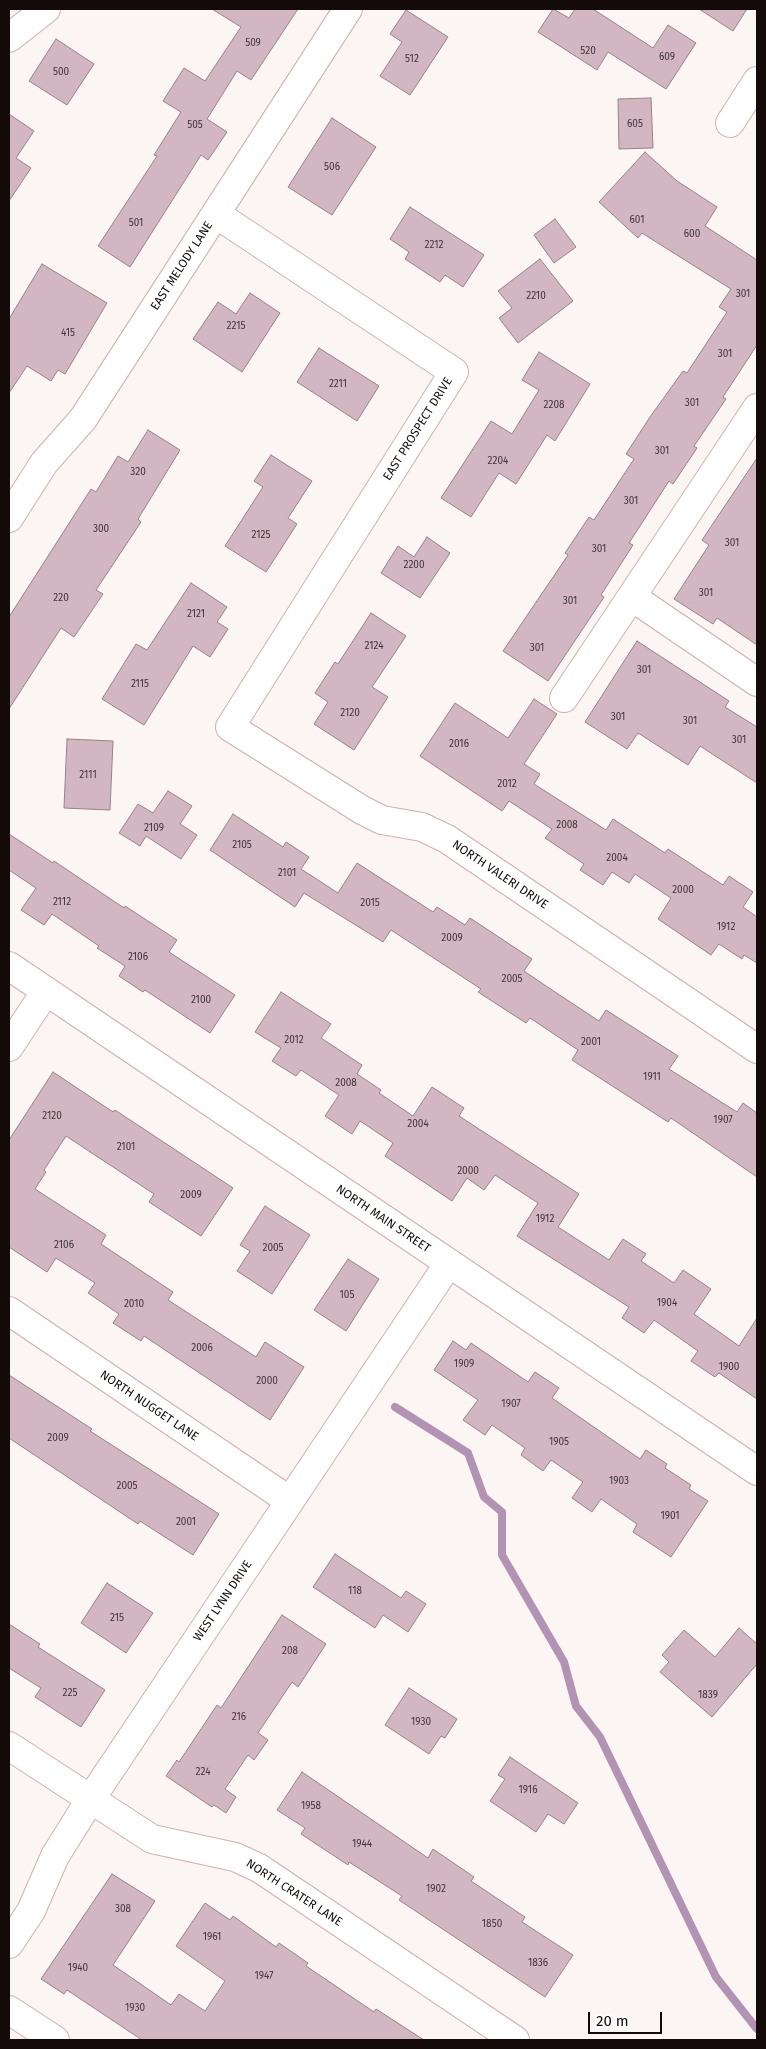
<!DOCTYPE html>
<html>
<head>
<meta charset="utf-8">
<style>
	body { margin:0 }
	#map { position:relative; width:766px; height:2049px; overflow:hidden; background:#fbf5f4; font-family:"Fira Sans",sans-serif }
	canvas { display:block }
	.frame { position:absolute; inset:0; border:10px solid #130a09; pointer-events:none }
	.scale { position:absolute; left:588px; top:2012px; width:74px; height:22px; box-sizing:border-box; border:2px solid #130a09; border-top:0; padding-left:6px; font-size:15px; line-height:18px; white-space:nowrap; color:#130a09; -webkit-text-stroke:4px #fff; paint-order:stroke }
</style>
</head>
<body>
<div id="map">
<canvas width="766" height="2049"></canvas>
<div class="frame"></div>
<div class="scale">20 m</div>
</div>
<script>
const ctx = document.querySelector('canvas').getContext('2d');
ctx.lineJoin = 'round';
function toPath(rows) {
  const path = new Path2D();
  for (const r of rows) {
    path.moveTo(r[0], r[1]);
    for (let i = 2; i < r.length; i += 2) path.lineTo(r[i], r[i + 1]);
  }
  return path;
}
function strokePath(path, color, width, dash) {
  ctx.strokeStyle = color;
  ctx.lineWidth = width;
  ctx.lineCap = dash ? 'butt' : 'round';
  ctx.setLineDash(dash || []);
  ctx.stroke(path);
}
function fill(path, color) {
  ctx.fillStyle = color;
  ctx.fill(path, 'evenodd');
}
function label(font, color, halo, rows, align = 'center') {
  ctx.font = font + ' "Fira Sans",sans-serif';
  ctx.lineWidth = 5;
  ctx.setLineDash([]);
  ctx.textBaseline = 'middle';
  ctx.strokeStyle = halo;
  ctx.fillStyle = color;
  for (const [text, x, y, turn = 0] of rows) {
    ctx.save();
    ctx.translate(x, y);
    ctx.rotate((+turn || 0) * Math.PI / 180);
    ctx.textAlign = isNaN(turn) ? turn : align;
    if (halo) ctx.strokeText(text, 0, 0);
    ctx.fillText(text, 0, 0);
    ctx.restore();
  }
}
strokePath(toPath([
	[395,1407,468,1453,484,1497,502,1512,502,1555,564,1662,576,1706,600,1737,716,1977,757,2029]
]), '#b293b4', 8);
const building = toPath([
	[212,9,298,9,251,80,237,71,207,119,227,132,208,160,201,155,130,267,98,246,157,156,154,155,181,112,163,101,184,68,205,81,241,27,212,9],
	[553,9,569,18,575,9,593,9,653,48,668,25,696,43,666,89,608,52,597,70,538,32,553,9],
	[699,9,747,9,733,31,699,9],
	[406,10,448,37,410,95,380,76,402,42,390,34,406,10],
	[56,39,94,64,67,105,29,81,56,39],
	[651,98,653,148,619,149,618,99,651,98],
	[9,114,34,131,16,158,31,168,9,201,9,114],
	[332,118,376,147,332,215,288,187,332,118],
	[645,152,677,181,717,207,705,226,757,260,757,345,723,397,726,399,694,446,697,448,673,484,669,481,629,543,633,545,601,595,604,597,548,681,503,651,568,555,565,553,589,517,594,520,634,459,626,454,650,417,683,371,687,373,727,312,719,307,731,289,642,233,638,238,599,202,645,152],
	[410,207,484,255,463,287,445,275,440,282,405,259,409,252,390,239,410,207],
	[555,219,576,247,554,263,534,235,555,219],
	[540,259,573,301,518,343,499,318,512,308,498,291,540,259],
	[42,264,107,303,65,374,58,370,51,381,27,366,9,393,9,319,42,264],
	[250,293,280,313,242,372,193,339,218,302,236,314,250,293],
	[319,348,379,386,357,421,297,382,319,348],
	[539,352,590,384,555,441,547,435,516,484,499,473,471,517,441,498,491,421,512,434,539,390,522,380,539,352],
	[148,430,180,450,138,519,141,522,96,590,103,594,74,637,61,628,9,709,9,617,91,489,96,492,118,456,128,462,148,430],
	[271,455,312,481,288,518,297,524,266,572,225,546,263,487,254,481,271,455],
	[757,458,757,645,717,618,713,624,674,599,709,545,702,540,757,458],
	[427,537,450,553,420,598,381,573,398,546,414,557,427,537],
	[191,583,227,607,217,622,228,629,210,657,193,646,144,725,102,699,136,644,147,650,191,583],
	[371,613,406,636,372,687,388,697,354,750,314,724,328,702,315,693,335,662,338,664,371,613],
	[637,641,729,701,725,707,757,727,757,783,700,746,688,765,638,733,627,749,585,722,637,641],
	[534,699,557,714,524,764,540,774,534,784,606,830,613,819,665,853,668,849,723,885,729,876,753,892,743,907,757,917,757,963,744,955,742,959,719,944,711,955,658,919,671,898,635,874,629,883,612,872,603,885,580,870,584,864,545,838,552,829,509,801,502,811,420,756,455,703,508,738,534,699],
	[67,739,113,741,110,810,64,808,67,739],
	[168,791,192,806,180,824,197,835,181,859,146,836,140,846,119,833,138,804,153,813,168,791],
	[233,814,283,847,286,842,309,857,301,869,338,893,357,863,433,912,437,907,465,925,470,918,532,959,524,971,549,988,599,1021,606,1010,678,1056,669,1069,737,1112,743,1103,757,1113,757,1177,671,1118,668,1122,572,1060,578,1050,530,1018,526,1023,478,992,481,989,391,930,383,942,304,893,295,907,210,850,233,814],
	[9,834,53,863,54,861,124,908,125,906,177,940,169,952,235,995,210,1033,145,990,143,992,119,976,125,966,97,948,99,946,52,914,44,925,21,910,36,888,9,870,9,834],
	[281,992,331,1024,321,1038,362,1065,357,1074,381,1090,379,1093,413,1116,432,1087,464,1108,459,1116,579,1194,558,1227,609,1260,623,1239,646,1254,641,1261,674,1283,683,1270,711,1289,694,1314,739,1346,757,1318,757,1399,719,1373,715,1377,691,1361,698,1351,654,1320,644,1333,622,1318,629,1307,517,1236,538,1203,495,1175,484,1190,467,1178,452,1201,385,1156,393,1143,360,1121,352,1134,325,1116,339,1095,301,1070,296,1076,272,1061,281,1048,255,1032,281,992],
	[53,1072,113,1112,115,1110,233,1188,201,1236,149,1202,154,1194,66,1136,44,1170,46,1172,35,1189,106,1235,101,1244,173,1292,168,1300,256,1357,265,1342,304,1367,270,1420,144,1336,141,1341,113,1323,119,1314,88,1293,95,1283,56,1258,47,1272,9,1247,9,1140,53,1072],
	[265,1206,310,1235,272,1294,237,1271,250,1251,240,1245,265,1206],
	[348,1259,379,1279,346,1331,314,1310,348,1259],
	[453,1341,466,1350,471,1343,528,1382,535,1372,559,1388,552,1398,640,1459,646,1450,667,1464,665,1468,691,1485,689,1489,708,1501,671,1557,633,1532,637,1524,601,1499,592,1512,572,1498,583,1482,551,1460,543,1471,521,1455,525,1448,492,1425,485,1435,463,1420,478,1400,434,1370,453,1341],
	[9,1375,92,1429,90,1431,219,1514,193,1555,140,1521,138,1524,9,1438,9,1375],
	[335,1554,401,1598,406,1591,426,1604,408,1632,383,1615,375,1628,313,1587,335,1554],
	[107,1583,153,1613,126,1653,81,1623,107,1583],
	[282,1615,326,1644,298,1687,292,1682,258,1733,268,1740,254,1760,248,1755,225,1789,236,1797,226,1813,214,1805,212,1807,166,1776,177,1760,179,1762,217,1705,221,1708,282,1615],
	[9,1624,40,1644,38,1647,105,1690,81,1727,35,1697,41,1688,9,1668,9,1624],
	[739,1628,757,1644,757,1664,712,1717,660,1672,669,1662,662,1655,684,1630,715,1657,739,1628],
	[409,1688,457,1719,445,1738,441,1736,429,1754,385,1725,409,1688],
	[510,1757,578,1803,564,1824,548,1814,536,1832,490,1801,505,1779,498,1775,510,1757],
	[302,1772,428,1858,433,1849,474,1877,471,1881,525,1917,522,1922,573,1955,545,1997,399,1900,402,1896,349,1862,348,1865,301,1834,305,1828,277,1810,302,1772],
	[112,1874,155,1901,113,1965,171,2005,179,1994,205,2011,225,1981,176,1946,205,1903,230,1920,233,1916,276,1947,279,1943,308,1963,306,1966,374,2012,376,2009,424,2040,142,2040,67,1990,64,1994,41,1979,112,1874]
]);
fill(building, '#d2b6c1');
strokePath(building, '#9a808a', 1);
const minor = toPath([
	[9,38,46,9],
	[730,123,757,81],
	[216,214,454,372,230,727,362,810,382,820,422,827,447,839,757,1049],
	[9,518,44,463,83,419,348,9],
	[632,597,757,682],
	[564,698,757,408],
	[9,966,757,1471],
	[9,1047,46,991],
	[9,1311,290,1501],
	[9,1746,152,1839,235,1857,259,1868,515,2040],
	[9,1944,31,1911,55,1856,90,1800,449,1263],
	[9,2010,55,2040]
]);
strokePath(minor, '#ceb1ad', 30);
strokePath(minor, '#fff', 28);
label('10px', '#433537', null, [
	["509",253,43],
	["520",588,51],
	["609",667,57],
	["512",412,59],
	["500",61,72],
	["605",635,124],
	["505",195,125],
	["506",332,167],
	["601",637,220],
	["501",136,223],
	["600",692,234],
	["2212",434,245],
	["301",743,294],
	["2210",536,296],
	["2215",236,326],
	["415",68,333],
	["301",725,354],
	["2211",338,384],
	["301",692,403],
	["2208",554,405],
	["301",662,451],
	["2204",498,461],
	["320",138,472],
	["301",631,501],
	["300",101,529],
	["2125",261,535],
	["301",732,543],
	["301",599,549],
	["2200",414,565],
	["301",706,593],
	["220",61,598],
	["301",570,601],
	["2121",196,614],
	["2124",374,646],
	["301",537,648],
	["301",644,670],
	["2115",140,684],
	["2120",350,713],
	["301",618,717],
	["301",690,721],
	["301",739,740],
	["2016",459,744],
	["2111",88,775],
	["2012",507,784],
	["2008",567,825],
	["2109",154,828],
	["2105",242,845],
	["2004",617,858],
	["2101",287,873],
	["2000",683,890],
	["2112",62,902],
	["2015",370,903],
	["1912",726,927],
	["2009",452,938],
	["2106",138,957],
	["2005",512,979],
	["2100",201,1000],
	["2012",294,1040],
	["2001",591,1042],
	["1911",652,1077],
	["2008",346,1083],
	["2120",52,1116],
	["1907",723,1120],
	["2004",418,1124],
	["2101",126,1147],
	["2000",468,1171],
	["2009",191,1195],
	["1912",545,1219],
	["2106",64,1245],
	["2005",273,1248],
	["105",347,1295],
	["1904",667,1303],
	["2010",134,1304],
	["2006",202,1348],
	["1909",464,1364],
	["1900",729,1367],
	["2000",267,1381],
	["1907",511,1404],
	["2009",58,1438],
	["1905",559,1442],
	["1903",619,1481],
	["2005",127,1486],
	["1901",670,1516],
	["2001",186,1522],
	["118",355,1591],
	["215",117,1618],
	["208",290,1651],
	["225",70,1693],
	["1839",708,1695],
	["216",239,1717],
	["1930",421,1722],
	["224",203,1772],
	["1916",528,1790],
	["1958",311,1806],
	["1944",362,1844],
	["1902",436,1889],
	["308",123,1909],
	["1850",492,1924],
	["1961",212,1937],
	["1836",538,1963],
	["1940",78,1968],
	["1947",264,1976],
	["1930",135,2008]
]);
label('12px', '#130a09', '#fff', [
	["EAST MELODY LANE",182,266,-57],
	["EAST PROSPECT DRIVE",418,429,-58],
	["NORTH VALERI DRIVE",500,875,34],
	["NORTH MAIN STREET",383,1219,34],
	["NORTH NUGGET LANE",149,1406,34],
	["WEST LYNN DRIVE",223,1601,-56],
	["NORTH CRATER LANE",294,1893,33]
]);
</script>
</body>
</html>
